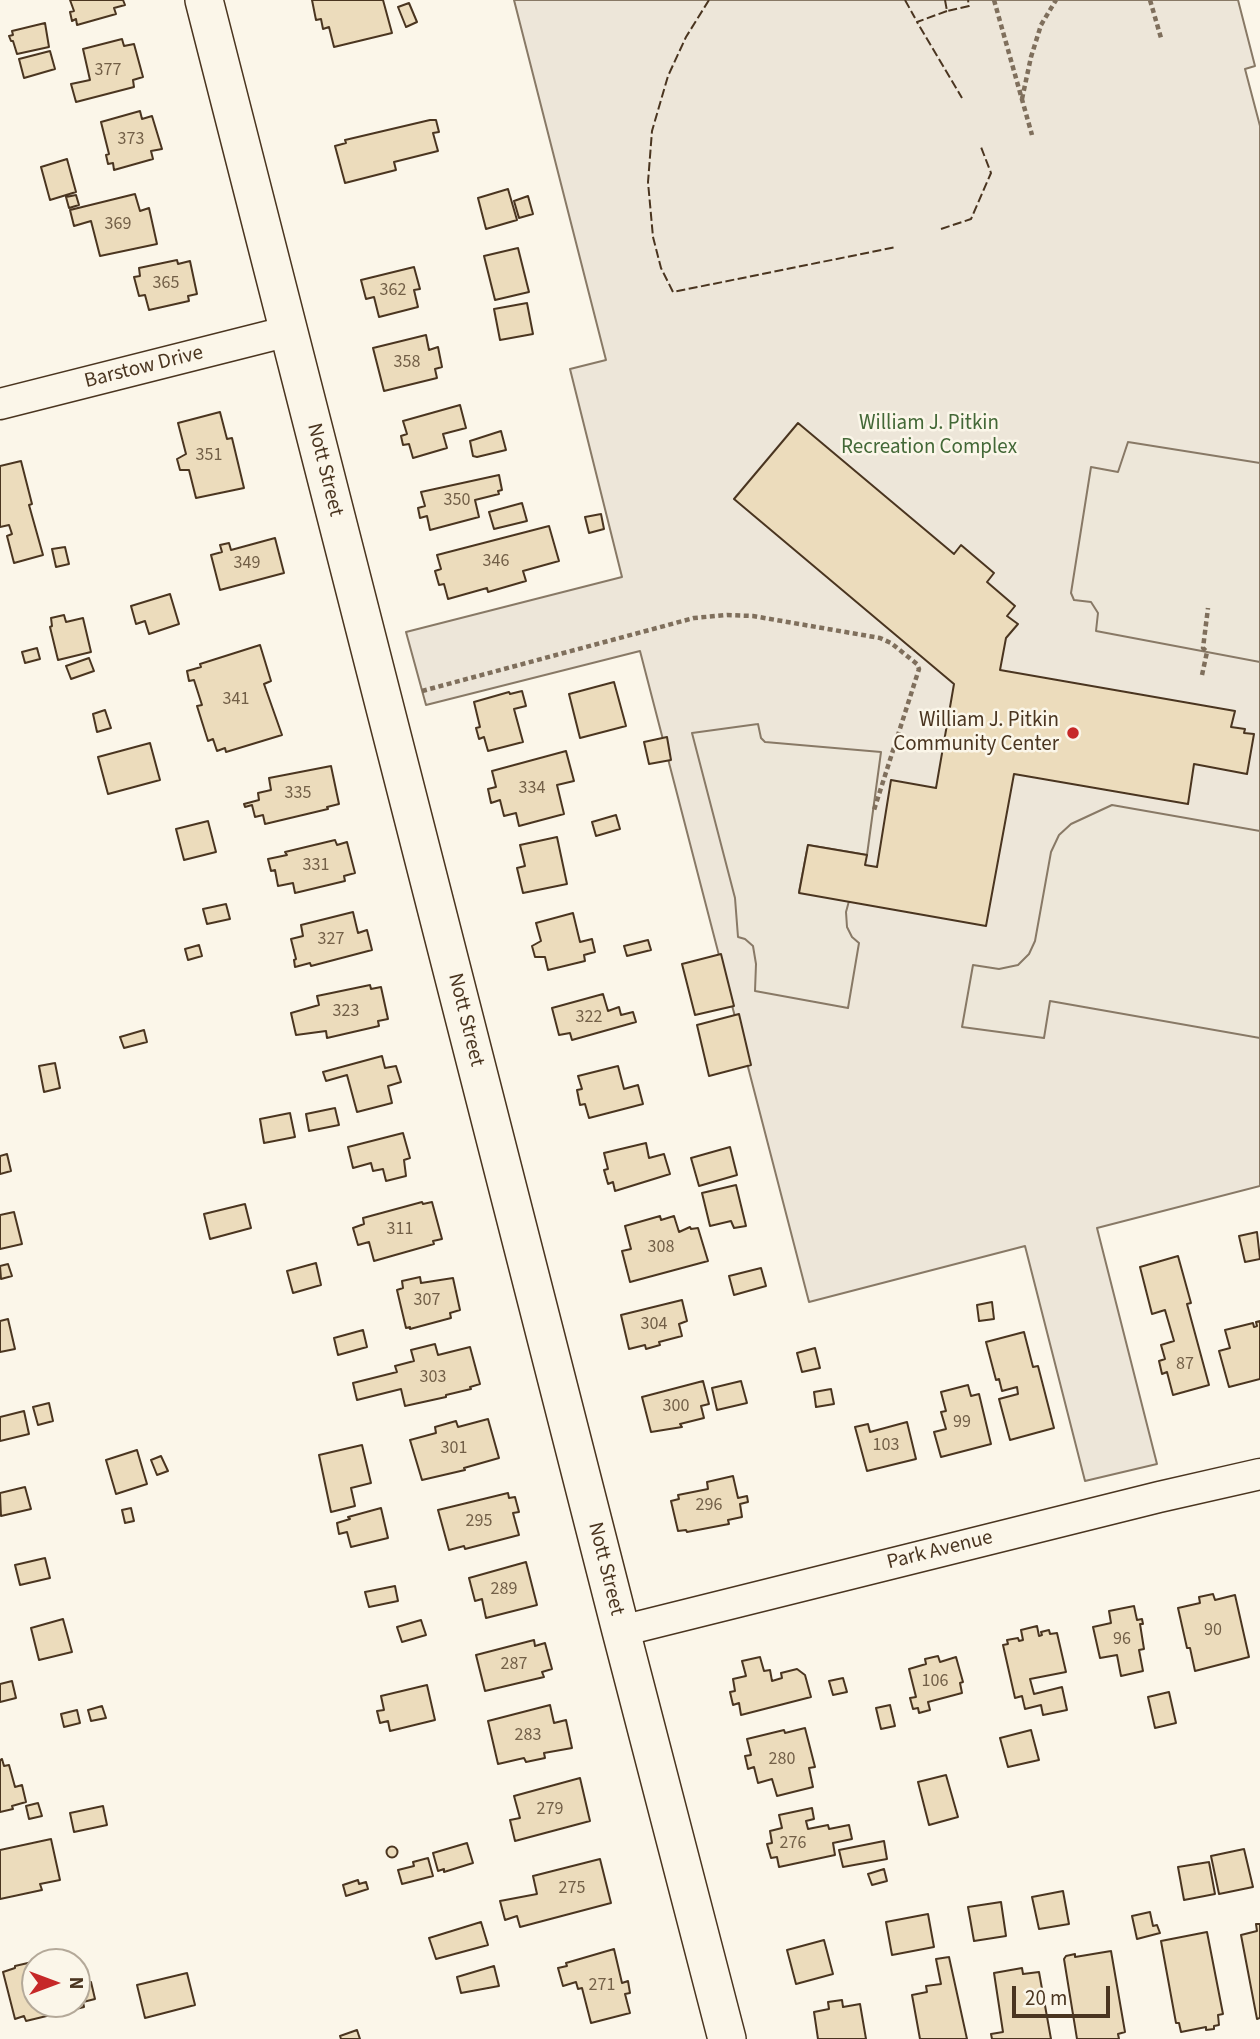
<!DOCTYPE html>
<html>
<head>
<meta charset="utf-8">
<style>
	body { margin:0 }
	#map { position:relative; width:1260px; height:2039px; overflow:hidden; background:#fbf6e9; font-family:"Source Sans 3",sans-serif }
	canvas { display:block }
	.north { position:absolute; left:21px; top:1948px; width:70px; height:70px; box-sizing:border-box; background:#fbf6e9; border:2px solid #b4a999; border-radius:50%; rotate:90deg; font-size:19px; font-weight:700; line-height:28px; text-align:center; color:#4a3520 }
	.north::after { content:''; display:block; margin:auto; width:24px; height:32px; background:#c62828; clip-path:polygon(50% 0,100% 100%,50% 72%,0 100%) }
	.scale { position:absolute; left:1012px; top:1986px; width:98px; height:32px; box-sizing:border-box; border:4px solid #4a3520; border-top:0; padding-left:9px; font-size:21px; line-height:24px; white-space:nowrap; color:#4a3520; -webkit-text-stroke:5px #fbf6e9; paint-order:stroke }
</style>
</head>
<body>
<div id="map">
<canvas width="1260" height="2039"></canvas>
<div class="north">N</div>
<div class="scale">20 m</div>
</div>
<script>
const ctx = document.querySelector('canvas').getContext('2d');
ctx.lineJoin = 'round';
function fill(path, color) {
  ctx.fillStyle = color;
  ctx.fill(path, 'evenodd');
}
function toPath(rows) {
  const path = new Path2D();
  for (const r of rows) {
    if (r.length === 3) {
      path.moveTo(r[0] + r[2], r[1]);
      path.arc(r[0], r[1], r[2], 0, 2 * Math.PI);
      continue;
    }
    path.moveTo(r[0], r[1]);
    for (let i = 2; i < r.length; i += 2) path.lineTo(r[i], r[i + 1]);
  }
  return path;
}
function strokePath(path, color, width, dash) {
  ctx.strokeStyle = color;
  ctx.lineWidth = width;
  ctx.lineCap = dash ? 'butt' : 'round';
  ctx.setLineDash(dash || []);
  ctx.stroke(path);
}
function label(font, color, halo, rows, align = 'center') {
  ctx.font = font + ' "Source Sans 3",sans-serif';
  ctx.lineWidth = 5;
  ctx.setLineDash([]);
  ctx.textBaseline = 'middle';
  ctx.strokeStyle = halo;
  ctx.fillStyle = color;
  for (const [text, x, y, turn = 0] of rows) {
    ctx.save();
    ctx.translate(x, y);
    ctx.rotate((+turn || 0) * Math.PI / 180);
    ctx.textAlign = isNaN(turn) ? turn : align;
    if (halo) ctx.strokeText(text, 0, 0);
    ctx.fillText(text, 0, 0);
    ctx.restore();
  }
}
const green = toPath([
	[514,0,1238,0,1255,66,1245,69,1260,126,1260,1186,1097,1228,1157,1464,1085,1481,1025,1246,809,1302,640,651,426,705,406,632,622,577,570,369,606,360,514,0]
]);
fill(green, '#ede6d9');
strokePath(green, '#887966', 2);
const parking = toPath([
	[1128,442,1260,463,1260,662,1096,631,1098,613,1091,602,1074,600,1071,593,1091,467,1118,472,1128,442],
	[758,724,761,738,765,742,881,752,867,855,808,845,799,892,849,901,846,912,847,927,852,937,859,943,848,1008,755,991,756,964,753,946,745,939,738,937,735,898,692,733,758,724],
	[1112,805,1260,831,1260,1038,1050,1001,1044,1038,962,1027,973,965,999,969,1018,965,1029,954,1035,941,1051,852,1059,835,1071,824,1112,805]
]);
fill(parking, '#ede7d9');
strokePath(parking, '#887966', 2);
const building = toPath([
	[70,0,123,0,125,5,114,8,116,14,77,25,76,19,72,21,70,12,74,11,70,0],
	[312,0,383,0,392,33,334,47,329,27,323,29,321,19,316,20,312,0],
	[409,3,417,22,406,27,398,7,409,3],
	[45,23,49,47,17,54,13,41,11,41,9,36,13,35,12,31,45,23],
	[122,39,124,46,134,44,143,77,133,80,134,87,76,102,71,84,90,80,83,49,122,39],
	[50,51,55,69,24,78,19,59,50,51],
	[140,111,142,119,152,116,162,149,151,151,153,159,114,170,113,163,108,164,106,155,109,154,101,122,140,111],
	[430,120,436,120,439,132,433,133,438,151,394,162,396,170,345,183,335,146,346,143,345,140,430,120],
	[67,159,76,192,50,200,41,167,67,159],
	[508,189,517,220,486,229,478,198,508,189],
	[135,194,140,211,149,208,157,244,100,256,91,221,74,226,70,210,135,194],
	[76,195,79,205,69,208,66,197,76,195],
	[528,196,533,214,519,218,514,201,528,196],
	[518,248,529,292,495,300,484,256,518,248],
	[177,260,178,264,190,261,197,294,188,296,189,301,149,310,145,295,139,296,134,277,140,276,139,268,177,260],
	[414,267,420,289,414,290,418,307,379,317,374,297,366,299,361,280,414,267],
	[527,303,533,334,500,340,494,309,527,303],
	[426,335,429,350,438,347,442,367,435,369,437,378,384,391,373,348,426,335],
	[460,405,466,428,443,434,447,448,413,458,409,444,403,445,401,436,407,434,403,421,460,405],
	[220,412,227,439,232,438,244,488,196,498,189,470,180,470,177,459,186,454,178,423,220,412],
	[798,423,954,554,961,545,994,573,987,582,1015,606,1007,616,1018,624,1006,638,1000,670,1235,711,1231,727,1245,729,1244,733,1254,734,1247,774,1194,764,1188,804,1014,774,986,926,799,893,808,845,867,855,865,865,877,867,891,780,936,788,954,684,734,499,798,423],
	[501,431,506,450,477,457,473,456,470,441,501,431],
	[21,461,32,504,29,505,43,555,14,563,7,536,12,534,9,525,0,527,0,466,21,461],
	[499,475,502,490,498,491,499,494,475,500,479,517,430,530,427,516,420,518,418,508,425,506,421,492,499,475],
	[522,503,527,521,494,529,489,512,522,503],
	[601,514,604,529,589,533,585,517,601,514],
	[549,526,559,561,523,571,526,581,488,592,487,588,448,599,444,584,439,585,435,571,441,569,437,555,549,526],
	[275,538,284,573,220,590,211,555,222,552,220,545,229,543,231,550,275,538],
	[65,547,69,564,56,567,52,549,65,547],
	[170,594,179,624,149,634,145,621,136,624,131,606,170,594],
	[64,615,66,622,83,618,91,652,58,660,50,627,52,626,51,618,64,615],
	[260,645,271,681,264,684,282,735,226,752,225,748,217,751,213,739,208,741,197,706,202,705,194,680,189,681,187,671,201,667,200,664,260,645],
	[37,648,40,659,25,663,22,652,37,648],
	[89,658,94,671,71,679,66,666,89,658],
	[614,682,626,726,580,738,569,694,614,682],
	[522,691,526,706,514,709,523,742,488,751,484,737,479,739,476,728,480,727,474,702,509,692,510,694,522,691],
	[105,710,111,728,97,732,93,714,105,710],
	[667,737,671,760,649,764,644,742,667,737],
	[150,743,160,780,108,794,98,757,150,743],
	[566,751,574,781,557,785,564,814,519,826,516,813,504,816,500,800,491,803,488,789,496,787,492,771,566,751],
	[331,766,339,804,327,807,328,809,265,824,263,815,255,817,252,805,245,807,244,804,259,800,258,793,271,790,269,778,331,766],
	[616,815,620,829,596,836,592,822,616,815],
	[208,821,216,852,184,860,176,829,208,821],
	[557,837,567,884,523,893,517,868,525,866,520,845,557,837],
	[335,840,337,845,347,842,355,873,344,876,345,881,295,893,293,883,278,886,275,870,271,871,268,859,287,855,285,852,335,840],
	[226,904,230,919,207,924,203,909,226,904],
	[353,912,358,933,367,930,372,950,311,966,310,963,295,967,294,960,296,959,291,939,303,936,301,925,353,912],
	[573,913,580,942,592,939,595,952,584,955,585,961,548,970,545,957,535,957,532,946,541,941,536,923,573,913],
	[648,940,651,950,627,956,624,946,648,940],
	[199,945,202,956,188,960,185,949,199,945],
	[721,954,734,1006,695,1015,682,964,721,954],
	[370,985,371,989,381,987,388,1019,378,1021,379,1026,327,1038,326,1031,296,1035,291,1013,319,1005,317,996,370,985],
	[603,994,608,1011,619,1007,621,1015,633,1012,636,1022,572,1040,570,1033,559,1035,552,1008,603,994],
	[739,1014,751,1065,709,1076,697,1025,739,1014],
	[144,1030,147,1042,124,1048,120,1037,144,1030],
	[382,1056,385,1068,396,1066,401,1082,388,1086,392,1103,357,1112,347,1075,326,1081,323,1072,382,1056],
	[55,1063,60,1088,44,1092,39,1066,55,1063],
	[618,1066,624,1089,638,1085,643,1104,589,1118,585,1104,580,1105,577,1090,582,1089,578,1076,618,1066],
	[335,1108,339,1125,309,1131,306,1114,335,1108],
	[290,1113,295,1137,264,1143,260,1119,290,1113],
	[403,1133,410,1158,404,1160,406,1176,386,1181,383,1169,373,1171,371,1163,353,1168,348,1147,403,1133],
	[646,1143,649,1158,664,1154,670,1174,615,1191,613,1182,608,1184,604,1170,608,1169,604,1153,646,1143],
	[730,1147,737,1175,699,1186,691,1158,730,1147],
	[7,1154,11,1171,0,1174,0,1156,7,1154],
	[736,1185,746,1226,734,1228,731,1221,710,1226,702,1193,736,1185],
	[422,1202,423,1204,432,1202,442,1239,433,1241,434,1244,374,1261,369,1242,358,1245,353,1228,364,1224,363,1218,422,1202],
	[245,1204,251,1228,210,1239,204,1214,245,1204],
	[14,1212,22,1244,0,1249,0,1215,14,1212],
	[660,1216,661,1220,674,1216,679,1232,690,1227,691,1229,698,1228,708,1261,630,1282,622,1251,631,1249,625,1226,660,1216],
	[1257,1232,1260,1259,1245,1262,1239,1236,1257,1232],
	[1178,1256,1191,1303,1187,1304,1209,1385,1173,1395,1167,1372,1162,1374,1159,1361,1165,1359,1161,1345,1174,1341,1165,1310,1152,1314,1140,1267,1178,1256],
	[316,1263,321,1285,293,1293,287,1271,316,1263],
	[8,1264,12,1276,1,1279,0,1266,8,1264],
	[761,1268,766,1286,734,1295,729,1276,761,1268],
	[420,1277,421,1283,453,1278,460,1310,450,1313,451,1318,410,1329,410,1327,406,1328,397,1290,403,1288,402,1281,420,1277],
	[682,1300,687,1321,679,1324,682,1336,659,1342,660,1345,646,1349,645,1345,629,1349,621,1315,682,1300],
	[992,1302,994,1319,979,1321,977,1305,992,1302],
	[8,1319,15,1349,0,1352,0,1321,8,1319],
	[1260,1321,1260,1379,1229,1387,1219,1351,1230,1348,1225,1330,1253,1323,1254,1327,1257,1326,1256,1322,1260,1321],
	[363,1330,367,1347,338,1355,334,1338,363,1330],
	[1024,1332,1033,1367,1038,1366,1054,1428,1010,1440,999,1399,1018,1394,1017,1387,1002,1391,999,1379,996,1380,986,1342,1024,1332],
	[435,1344,438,1355,470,1347,480,1384,470,1387,471,1389,446,1395,446,1397,405,1406,401,1389,357,1400,353,1383,397,1372,395,1366,414,1361,411,1350,435,1344],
	[815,1348,820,1368,802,1372,797,1353,815,1348],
	[703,1381,709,1404,701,1406,704,1418,680,1424,682,1427,651,1432,642,1397,703,1381],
	[741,1381,747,1403,717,1410,712,1388,741,1381],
	[968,1385,971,1396,979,1394,991,1444,941,1457,934,1432,946,1429,941,1412,946,1411,941,1392,968,1385],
	[831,1389,834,1404,816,1407,814,1392,831,1389],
	[49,1403,53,1421,38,1425,33,1407,49,1403],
	[24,1411,29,1434,0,1441,0,1417,24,1411],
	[488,1419,499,1458,464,1468,465,1470,422,1480,410,1440,436,1433,435,1427,456,1421,458,1427,488,1419],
	[907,1422,916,1459,867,1471,855,1427,868,1424,870,1432,907,1422],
	[362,1445,371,1483,351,1488,355,1506,331,1512,319,1455,362,1445],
	[137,1450,147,1484,116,1494,106,1460,137,1450],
	[161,1456,168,1471,157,1475,151,1460,161,1456],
	[733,1476,738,1498,747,1496,748,1502,740,1504,742,1517,728,1520,729,1524,687,1532,686,1530,678,1531,671,1501,679,1499,678,1495,708,1489,707,1482,733,1476],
	[25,1487,31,1509,1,1516,0,1493,25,1487],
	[508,1493,509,1498,515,1497,519,1512,513,1513,519,1535,465,1549,464,1546,449,1550,438,1510,508,1493],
	[131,1508,134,1521,125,1523,122,1510,131,1508],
	[381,1508,388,1538,351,1547,347,1532,339,1534,337,1523,350,1519,348,1517,381,1508],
	[45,1558,50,1578,20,1585,15,1565,45,1558],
	[526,1562,537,1605,486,1618,482,1599,475,1601,469,1578,526,1562],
	[395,1586,398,1601,369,1607,365,1592,395,1586],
	[1213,1594,1215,1600,1235,1595,1249,1657,1195,1671,1190,1648,1187,1648,1178,1608,1200,1603,1199,1597,1213,1594],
	[1134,1606,1137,1620,1142,1619,1143,1624,1140,1624,1144,1649,1139,1650,1143,1671,1121,1676,1117,1655,1100,1658,1093,1627,1111,1623,1109,1611,1134,1606],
	[63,1619,72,1652,39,1660,31,1628,63,1619],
	[421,1620,426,1635,402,1642,397,1627,421,1620],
	[1037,1626,1039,1636,1042,1635,1041,1632,1049,1630,1050,1634,1057,1633,1066,1672,1030,1679,1034,1694,1062,1687,1067,1710,1043,1715,1041,1705,1025,1709,1022,1696,1015,1698,1003,1645,1008,1644,1007,1640,1018,1638,1019,1641,1023,1640,1021,1630,1037,1626],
	[534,1640,535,1646,545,1643,552,1669,542,1672,544,1677,485,1691,476,1655,534,1640],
	[938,1656,940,1662,956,1657,963,1682,960,1683,962,1693,928,1702,930,1710,919,1713,918,1708,913,1709,910,1698,916,1697,909,1669,926,1664,925,1659,938,1656],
	[760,1657,764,1671,770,1670,772,1681,782,1678,781,1673,797,1669,805,1675,811,1697,741,1715,739,1703,733,1705,730,1692,735,1691,733,1679,746,1676,742,1661,760,1657],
	[843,1678,847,1692,833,1695,829,1681,843,1678],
	[12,1681,16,1698,0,1702,0,1684,12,1681],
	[427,1685,435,1720,390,1731,388,1721,380,1723,377,1711,384,1710,381,1696,427,1685],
	[1169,1692,1176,1723,1155,1728,1148,1697,1169,1692],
	[550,1705,554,1723,566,1720,572,1748,544,1753,545,1758,526,1762,524,1758,498,1764,488,1721,550,1705],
	[890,1705,895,1726,881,1729,876,1708,890,1705],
	[102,1706,106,1718,91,1721,88,1710,102,1706],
	[77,1710,80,1723,64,1727,61,1714,77,1710],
	[805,1728,815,1767,809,1768,813,1787,777,1796,772,1779,758,1783,754,1767,748,1769,745,1756,751,1755,747,1739,784,1730,785,1733,805,1728],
	[1031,1730,1039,1760,1008,1767,1000,1738,1031,1730],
	[2,1759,4,1766,9,1765,15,1787,22,1785,26,1802,12,1806,13,1809,0,1812,0,1760,2,1759],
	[946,1775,958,1817,929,1825,918,1782,946,1775],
	[580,1778,590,1821,515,1841,510,1820,520,1818,514,1796,580,1778],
	[38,1803,42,1816,29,1819,26,1806,38,1803],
	[103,1806,107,1825,74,1832,70,1813,103,1806],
	[812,1808,814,1819,806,1821,808,1829,828,1825,829,1829,849,1825,852,1839,833,1843,835,1855,779,1867,777,1857,771,1858,767,1844,772,1843,770,1831,782,1828,779,1815,812,1808],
	[51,1839,60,1880,40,1884,42,1890,0,1899,0,1850,51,1839],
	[884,1841,887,1859,843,1867,839,1850,884,1841],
	[467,1843,473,1863,444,1872,444,1869,438,1871,433,1853,467,1843],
	[392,1852,5.5],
	[1244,1849,1253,1887,1219,1894,1211,1856,1244,1849],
	[428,1858,433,1876,402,1884,398,1870,414,1866,413,1862,428,1858],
	[600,1859,611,1903,520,1927,517,1916,505,1920,500,1901,537,1894,533,1876,600,1859],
	[1209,1862,1215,1894,1184,1900,1178,1867,1209,1862],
	[884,1869,887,1881,872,1885,868,1874,884,1869],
	[358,1880,359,1884,366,1882,368,1889,346,1896,343,1885,358,1880],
	[1063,1891,1069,1924,1039,1929,1032,1897,1063,1891],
	[1001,1902,1006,1936,974,1941,968,1907,1001,1902],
	[1150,1912,1153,1926,1157,1925,1160,1933,1137,1939,1132,1916,1150,1912],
	[928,1914,934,1947,892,1955,886,1922,928,1914],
	[481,1922,488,1945,436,1959,429,1938,481,1922],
	[1256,1924,1260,1924,1260,2018,1257,2019,1241,1935,1257,1931,1256,1924],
	[1207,1932,1223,2014,1218,2015,1219,2025,1214,2026,1214,2029,1206,2030,1206,2027,1181,2032,1179,2023,1176,2023,1161,1941,1207,1932],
	[824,1940,833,1974,796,1984,787,1950,824,1940],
	[614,1949,622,1983,628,1981,630,1993,625,1994,630,2013,591,2023,582,1988,578,1989,576,1982,563,1986,558,1968,567,1966,566,1963,614,1949],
	[1111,1951,1125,2032,1118,2034,1119,2039,1077,2039,1064,1959,1066,1956,1075,1954,1075,1957,1111,1951],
	[58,1956,59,1962,35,1962,35,2004,77,2004,78,1980,79,1985,91,1982,95,1999,83,2002,84,2007,26,2021,24,2016,15,2019,3,1972,15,1968,15,1966,58,1956],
	[949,1957,967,2039,920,2039,912,1995,927,1992,926,1986,941,1984,936,1959,949,1957],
	[494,1966,499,1986,461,1993,457,1977,494,1966],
	[1022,1968,1023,1974,1039,1972,1051,2039,992,2039,991,2034,1003,2032,994,1973,1022,1968],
	[187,1973,195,2005,145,2018,137,1985,187,1973],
	[842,2000,843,2007,860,2004,866,2039,818,2039,814,2012,829,2009,828,2002,842,2000],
	[357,2030,360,2039,341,2039,340,2036,357,2030]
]);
fill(building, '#ecdcbc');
strokePath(building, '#4a3520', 2);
const minor = toPath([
	[0,404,289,331],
	[621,1631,1159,1497,1260,1474]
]);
const tertiary = toPath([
	[204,0,621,1631,727,2039]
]);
strokePath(minor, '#4a3520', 33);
strokePath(tertiary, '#4a3520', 40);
strokePath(toPath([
	[994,0,1032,135],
	[1150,0,1161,38],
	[1022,99,1031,57,1041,25,1056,0],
	[1202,675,1207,652,1203,648,1208,608],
	[422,691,694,618,727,615,753,616,880,638,891,643,917,664,919,669,874,810]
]), '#7f6f5c', 4.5, [5, 3.5]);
strokePath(minor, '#fbf6e9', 30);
strokePath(tertiary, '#fbf6e9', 37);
strokePath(toPath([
	[709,0,686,37,668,76,652,131,648,182,653,237,661,268,673,292,896,247],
	[905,0,915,18],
	[945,0,947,11,969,6,968,0],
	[947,11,917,22,962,98],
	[941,229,971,219,991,173,981,147]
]), '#4a3520', 2, [9, 3.5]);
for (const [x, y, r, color] of [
	[1073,733,7,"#c62828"]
]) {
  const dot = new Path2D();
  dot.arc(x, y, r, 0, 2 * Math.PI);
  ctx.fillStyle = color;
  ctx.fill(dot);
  strokePath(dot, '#fbf6e9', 2.5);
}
label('18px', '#725f47', null, [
	["377",108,71],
	["373",131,140],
	["369",118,225],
	["365",166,284],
	["362",393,291],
	["358",407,363],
	["351",209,456],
	["350",457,501],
	["346",496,562],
	["349",247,564],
	["341",236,700],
	["334",532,789],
	["335",298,794],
	["331",316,866],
	["327",331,940],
	["323",346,1012],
	["322",589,1018],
	["311",400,1230],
	["308",661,1248],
	["307",427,1301],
	["304",654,1325],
	["87",1185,1365],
	["303",433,1378],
	["300",676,1407],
	["99",962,1423],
	["103",886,1446],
	["301",454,1449],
	["296",709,1506],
	["295",479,1522],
	["289",504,1590],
	["90",1213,1631],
	["96",1122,1640],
	["287",514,1665],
	["106",935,1682],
	["283",528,1736],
	["280",782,1760],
	["279",550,1810],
	["276",793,1844],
	["275",572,1889],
	["271",602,1986]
]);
label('21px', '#4a3520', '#fbf6e9', [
	["Barstow Drive",144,368,-14],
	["Nott Street",324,470,76],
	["Nott Street",465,1020,76],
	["Park Avenue",940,1551,-14],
	["Nott Street",605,1569,76]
]);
label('21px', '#436837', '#fbf6e9', [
	["William J. Pitkin",929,424],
	["Recreation Complex",929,448]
]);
label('21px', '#4a3520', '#fbf6e9', [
	["William J. Pitkin",1059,721],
	["Community Center",1059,745]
], 'right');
</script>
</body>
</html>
